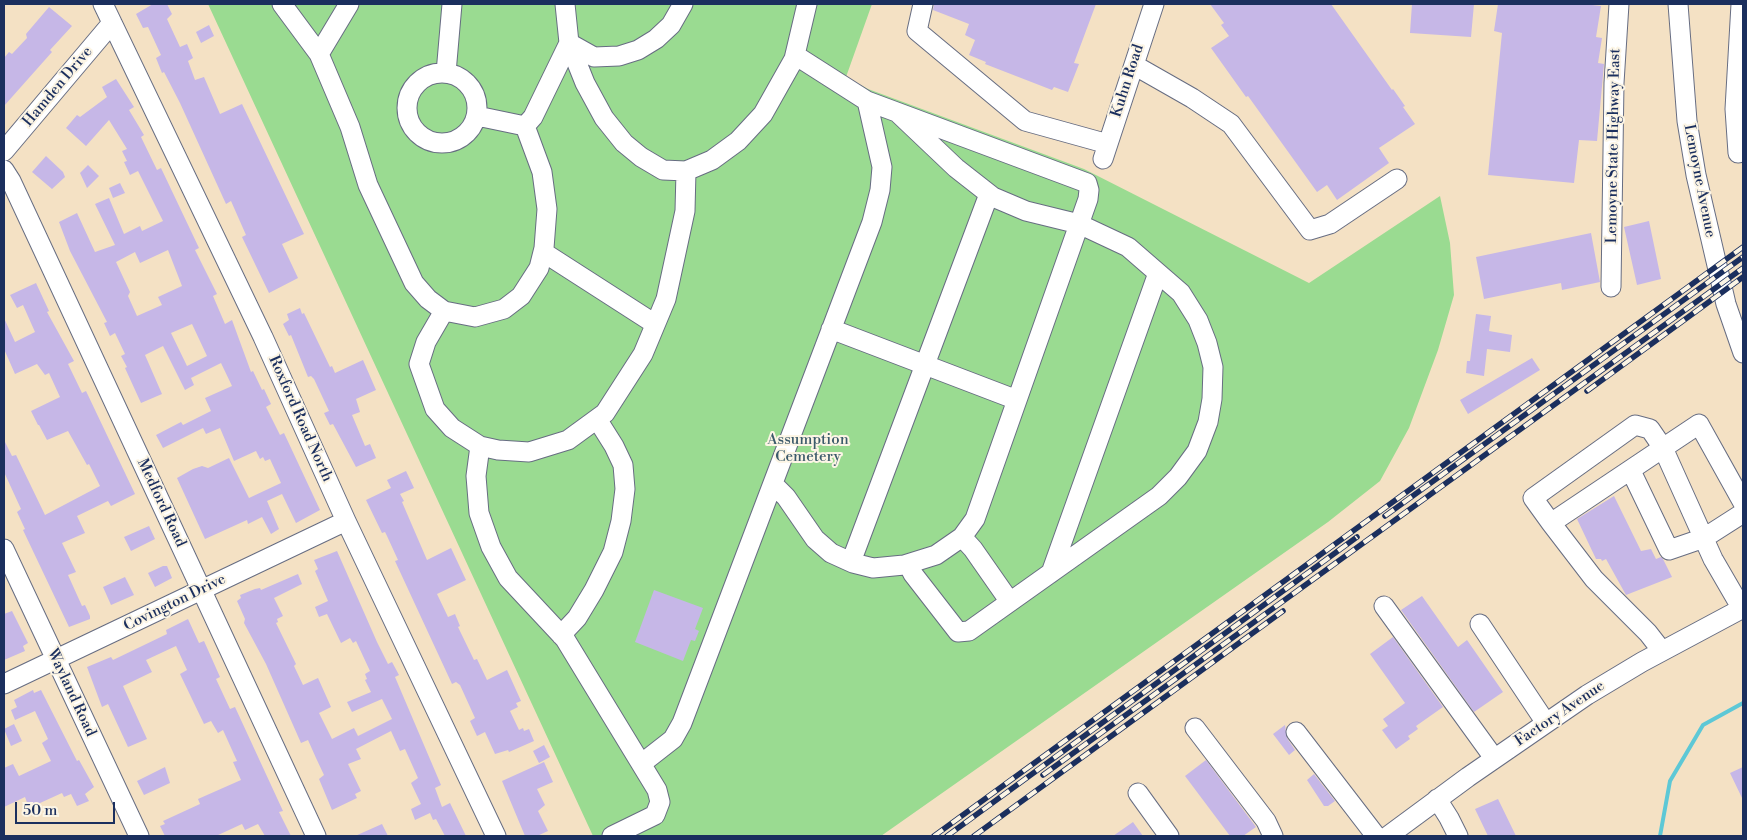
<!DOCTYPE html>
<html>
<head>
<meta charset="utf-8">
<style>
	body { margin:0 }
	#map { position:relative; width:1747px; height:840px; overflow:hidden; background:#f4e1c4; font-family:"Libre Bodoni",serif }
	canvas { display:block }
	.frame { position:absolute; inset:0; border:5px solid #1b2f5e; pointer-events:none }
	.scale { position:absolute; left:15px; top:802px; width:100px; height:22px; box-sizing:border-box; border:2px solid #1b2f5e; border-top:0; padding-left:6px; font-size:15px; line-height:18px; white-space:nowrap; color:#1b2f5e; -webkit-text-stroke:4px #fcf5e5; paint-order:stroke }
</style>
</head>
<body>
<div id="map">
<canvas width="1747" height="840"></canvas>
<div class="frame"></div>
<div class="scale">50 m</div>
</div>
<script>
const ctx = document.querySelector('canvas').getContext('2d');
ctx.lineJoin = 'round';
function fill(path, color) {
  ctx.fillStyle = color;
  ctx.fill(path, 'evenodd');
}
function toPath(rows) {
  const path = new Path2D();
  for (const r of rows) {
    if (r.length === 3) {
      path.moveTo(r[0] + r[2], r[1]);
      path.arc(r[0], r[1], r[2], 0, 2 * Math.PI);
      continue;
    }
    path.moveTo(r[0], r[1]);
    for (let i = 2; i < r.length; i += 2) path.lineTo(r[i], r[i + 1]);
  }
  return path;
}
function strokePath(path, color, width, dash) {
  ctx.strokeStyle = color;
  ctx.lineWidth = width;
  ctx.lineCap = dash ? 'butt' : 'round';
  ctx.setLineDash(dash || []);
  ctx.stroke(path);
}
function label(font, color, halo, rows, align = 'center') {
  ctx.font = font + ' "Libre Bodoni",serif';
  ctx.lineWidth = 4;
  ctx.setLineDash([]);
  ctx.textBaseline = 'middle';
  ctx.strokeStyle = halo;
  ctx.fillStyle = color;
  for (const [text, x, y, turn = 0] of rows) {
    ctx.save();
    ctx.translate(x, y);
    ctx.rotate((+turn || 0) * Math.PI / 180);
    ctx.textAlign = isNaN(turn) ? turn : align;
    if (halo) ctx.strokeText(text, 0, 0);
    ctx.fillText(text, 0, 0);
    ctx.restore();
  }
}
fill(toPath([
	[208,4,872,4,846,77,868,89,1084,169,1309,283,1440,196,1450,243,1454,295,1438,350,1409,428,1380,481,1328,522,881,836,593,836]
]), '#9adb91');
strokePath(toPath([
	[1660,836,1670,781,1703,725,1743,703]
]), '#5dc8d6', 4);
fill(toPath([
	[153,4,167,4,172,14,167,19,180,47,187,44,193,58,188,61,195,80,204,77,220,114,242,104,304,234,282,244,298,278,269,293,242,237,246,235,231,201,226,204,180,103,164,72,162,73,156,58,161,55,148,27,143,28,136,14],
	[934,4,1096,4,1074,63,1079,64,1068,92,1054,87,1052,90,985,64,986,62,969,55,975,40,965,35,969,24,933,10],
	[1210,4,1331,4,1392,90,1393,89,1405,106,1403,107,1415,124,1379,148,1389,163,1337,200,1327,185,1317,192,1248,96,1246,97,1211,48,1229,36,1221,25,1224,23],
	[1412,4,1474,4,1471,37,1410,33],
	[1498,4,1583,4,1601,6,1596,37,1602,38,1598,63,1604,64,1597,141,1579,140,1574,183,1488,175,1502,33,1494,31],
	[49,7,72,26,50,50,52,52,4,106,4,58,9,52,12,54,27,38,26,34],
	[209,25,214,36,201,43,196,32],
	[116,79,134,107,129,110,144,135,141,137,157,170,161,168,199,248,195,250,217,294,213,296,225,324,232,320,251,372,253,371,262,390,264,389,271,404,266,407,280,435,284,433,320,510,296,523,282,494,267,501,279,529,271,534,262,517,248,524,247,520,205,539,177,478,193,469,202,466,208,468,229,458,249,498,281,483,270,459,265,461,263,457,260,459,256,451,234,461,220,428,206,434,203,428,163,448,156,435,181,422,183,425,211,411,205,398,232,386,221,363,191,378,194,385,185,390,163,346,145,355,162,394,141,403,125,368,127,367,121,356,125,354,115,333,110,336,104,323,107,322,70,251,59,222,77,213,95,252,115,245,95,204,109,198,124,234,140,226,142,231,163,221,138,171,130,175,124,162,127,161,122,151,127,149,109,120,86,146,66,128,77,115,80,117,107,97,102,87],
	[168,250,182,286,158,297,162,305,137,316,128,296,130,292,116,262,135,252,140,263],
	[192,324,207,356,187,366,171,333],
	[46,156,63,172,65,177,52,189,32,172],
	[88,165,99,176,87,188,80,173],
	[120,183,125,193,113,198,109,188],
	[1649,221,1661,279,1637,285,1624,227],
	[1591,233,1600,282,1562,290,1561,283,1484,299,1476,257],
	[36,283,49,311,47,312,74,361,68,364,82,393,86,391,135,494,111,506,108,501,77,516,85,533,62,543,76,572,68,575,82,606,85,605,90,616,90,619,69,627,23,530,25,529,17,512,21,509,4,472,4,440,12,456,16,455,45,515,100,486,89,464,87,465,68,431,47,440,39,425,38,425,31,411,60,397,49,373,45,375,37,364,15,374,4,349,4,318,15,342,35,332,23,305,17,308,10,295],
	[300,308,302,314,304,313,330,367,332,366,335,373,363,360,376,390,356,399,360,412,352,415,365,446,370,444,376,458,356,467,333,424,330,425,324,413,329,411,314,379,311,376,308,377,291,335,289,336,283,324,289,320,287,314],
	[1476,314,1491,316,1489,331,1512,335,1510,352,1487,349,1484,376,1466,373,1467,361,1470,361],
	[1532,358,1540,370,1468,414,1460,400],
	[406,471,414,488,400,494,404,501,402,502,427,560,451,548,466,580,437,594,448,617,455,614,460,626,458,627,474,660,477,659,487,680,507,670,521,701,516,703,518,707,510,711,519,730,523,728,524,731,529,729,534,741,509,752,508,750,495,754,485,732,477,736,470,721,475,718,460,685,456,682,452,684,395,561,398,560,387,536,385,532,382,533,366,500,391,488,387,480],
	[1614,496,1641,551,1651,549,1656,559,1661,557,1663,559,1672,577,1626,595,1606,559,1602,561,1601,559,1596,559,1577,519],
	[149,526,155,539,131,551,124,537],
	[337,551,377,642,388,664,392,662,399,675,395,677,441,785,435,788,442,807,450,803,466,836,445,836,436,819,433,820,430,813,415,820,411,809,421,804,411,783,418,778,405,749,400,751,391,731,356,749,361,759,348,764,361,791,355,794,357,798,332,810,319,779,324,775,316,758,308,740,301,743,266,664,244,623,245,619,237,601,241,598,240,595,255,589,260,588,261,590,298,574,302,584,274,598,283,616,277,619,278,622,276,623,296,664,294,666,303,685,318,678,331,707,319,713,332,739,354,728,358,736,392,719,382,699,352,712,347,702,371,692,365,680,367,679,365,674,370,671,356,641,353,643,350,638,341,643,327,614,319,617,315,607,328,601,315,571,318,569,314,560],
	[163,566,167,566,172,578,155,587,148,573],
	[125,577,134,595,111,605,103,587],
	[654,590,703,608,695,629,699,631,695,641,691,640,683,661,635,642],
	[1422,596,1458,647,1467,640,1503,692,1474,712,1401,610],
	[12,611,28,643,23,646,25,651,4,660,4,614],
	[188,619,199,643,204,641,220,677,216,679,230,709,235,707,283,811,279,812,291,836,265,836,258,824,245,830,242,824,216,836,165,836,160,826,165,824,163,821,200,804,198,799,241,780,233,762,237,761,223,730,218,733,211,721,204,724,180,674,187,670,176,646,146,660,152,672,123,686,147,739,128,747,108,704,102,707,87,667,111,657,113,660,167,634,166,630],
	[1393,637,1443,707,1416,726,1418,729,1408,736,1410,739,1396,749,1382,730,1388,726,1383,719,1405,703,1370,654],
	[33,690,34,693,41,690,77,761,79,760,94,787,85,794,89,801,77,806,71,794,64,797,62,793,29,808,25,797,4,807,4,768,13,764,19,776,51,761,42,743,48,739,35,711,15,720,11,710,17,707,14,700],
	[14,724,22,741,11,746,4,729],
	[1285,725,1287,738,1295,750,1289,755,1273,734],
	[544,745,550,757,539,763,533,751],
	[1206,760,1256,827,1243,836,1230,836,1185,776],
	[544,762,553,782,537,789,545,805,538,811,548,831,537,836,525,836,502,781],
	[165,767,170,783,144,795,137,781],
	[1743,767,1743,800,1730,773],
	[1314,774,1335,801,1328,806,1324,806,1307,780],
	[1498,799,1516,836,1488,836,1475,809],
	[1133,822,1143,836,1113,836],
	[382,824,388,836,355,836]
]), '#c6b7e7');
const minor = toPath([
	[103,4,263,337,346,521,496,836],
	[282,4,319,54,349,4],
	[923,4,917,31,1025,121,1108,144],
	[1678,4,1687,121,1696,175,1726,304,1743,353],
	[569,43,585,83,604,118,624,143,641,157,663,170,686,171,712,160,738,141,763,114,794,59,807,4],
	[569,43,594,57,619,56,638,50,656,39,671,25,683,4],
	[319,54,350,127,368,185,414,283,428,299,444,311,475,317,504,309,521,296,539,268,544,248,547,209,542,172,525,126,477,116],
	[1134,65,1192,98,1231,124,1310,230,1330,224,1397,179],
	[442,108,35],
	[446,73,452,4],
	[898,113,956,168,993,197,1026,211,1079,224,1128,247,1181,293,1198,320,1207,343,1213,367,1212,399,1208,422,1197,451,1178,477,1159,496,969,631,958,632,913,574,908,564],
	[525,126,533,117,569,43,565,4],
	[4,151,112,23],
	[1738,153,1735,109,1741,4],
	[1103,159,1154,4],
	[4,170,11,181,316,836],
	[543,252,655,324],
	[1611,287,1614,83,1619,4],
	[444,311,426,342,419,364,435,409,452,428,480,446,476,476,479,513,491,547,508,578,565,639,657,790,660,802,655,815,612,836],
	[831,329,1017,400],
	[480,446,498,450,529,452,568,440,605,413,643,354,666,299,685,211,686,171],
	[1631,471,1669,550,1704,538,1743,513],
	[773,484,786,497,815,539,831,553,853,563,873,568,904,565,936,555,962,537,975,519,1088,199,1089,190,1087,183,867,101],
	[1551,523,1533,498,1635,425,1650,429,1663,448,1699,424,1743,503],
	[962,537,973,549,1010,602],
	[4,549,139,836],
	[851,562,989,194],
	[1051,573,1158,273],
	[1384,606,1494,758],
	[1480,624,1546,723],
	[561,635,577,618,594,590,613,552,621,521,625,489,623,465,614,446,597,419],
	[1662,651,1648,633,1594,579,1551,523,1663,448,1713,559,1742,609],
	[4,684,346,521],
	[1195,728,1266,821,1273,836],
	[1296,732,1376,836],
	[641,764,673,739,682,723,872,222,880,190,882,167,867,101,795,55],
	[1138,793,1169,836],
	[1437,799,1449,818,1458,836],
	[1388,836,1468,777,1587,695,1642,662,1743,608]
]);
strokePath(minor, '#676d82', 21);
strokePath(minor, '#fff', 19);
const rail = toPath([
	[1587,391,1743,277],
	[1385,516,1743,257],
	[1043,775,1743,268],
	[934,836,1743,247],
	[947,836,1357,537],
	[974,836,1283,611]
]);
strokePath(rail, '#1b2f5e', 5.5);
strokePath(rail, '#fcf5e5', 4, [11]);
label('15px', '#1b2f5e', '#fcf5e5', [
	["Kuhn Road",1128,81,-72],
	["Hamden Drive",58,87,-50],
	["Lemoyne State Highway East",1614,146,-89],
	["Lemoyne Avenue",1699,181,79],
	["Roxford Road North",300,419,66],
	["Medford Road",161,503,65],
	["Covington Drive",175,603,-26],
	["Wayland Road",71,693,65],
	["Factory Avenue",1560,714,-34]
]);
label('15px', '#3b5a6b', '#fcf5e5', [
	["Assumption",808,440],
	["Cemetery",808,457]
]);
</script>
</body>
</html>
